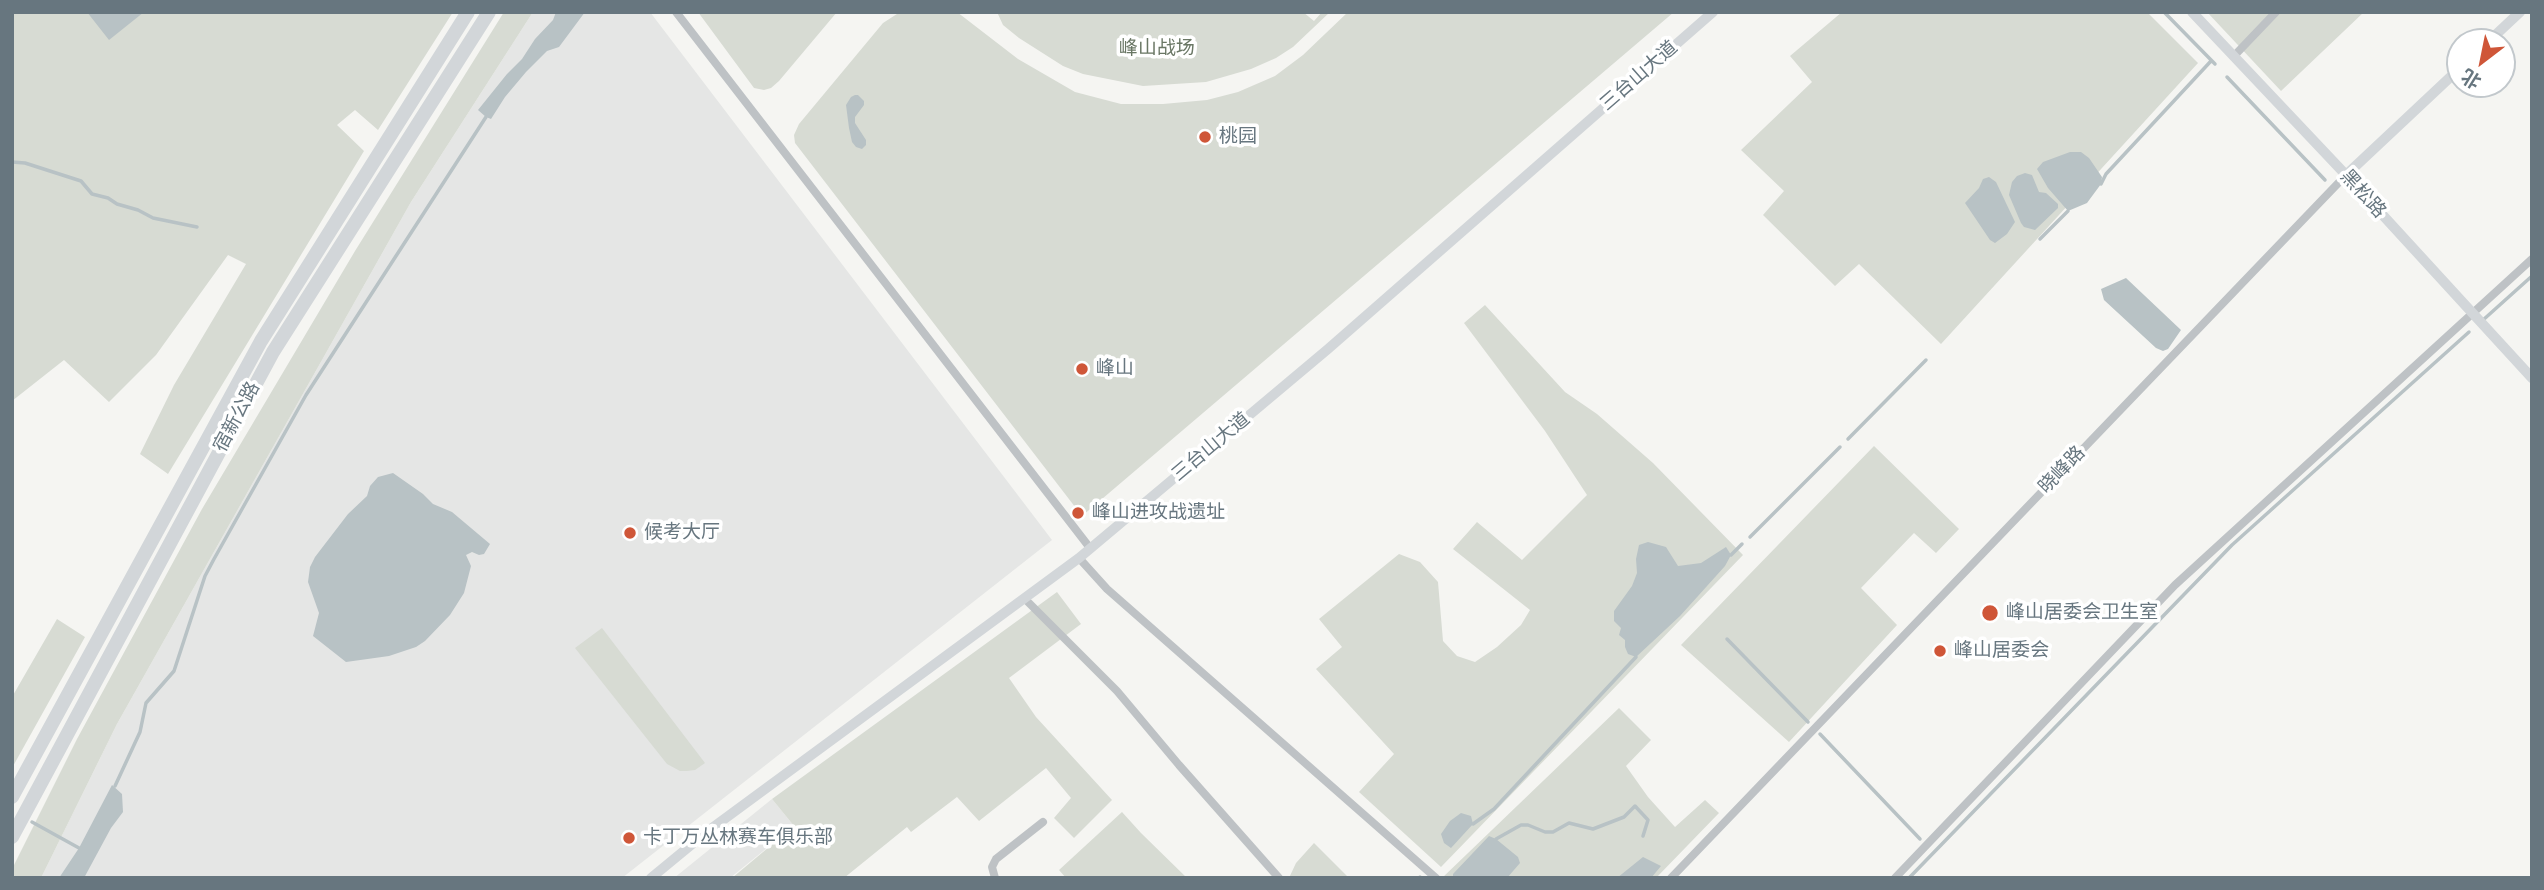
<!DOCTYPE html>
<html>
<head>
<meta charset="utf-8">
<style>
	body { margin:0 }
	#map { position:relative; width:2544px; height:890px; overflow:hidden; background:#f5f5f2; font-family:"IBM Plex Sans","Noto Sans SC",sans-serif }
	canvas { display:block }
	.frame { position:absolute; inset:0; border:14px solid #67767f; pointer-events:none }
	.north { position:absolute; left:2446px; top:28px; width:70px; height:70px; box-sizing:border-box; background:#fff; border:2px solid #c2c8cc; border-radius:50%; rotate:212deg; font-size:19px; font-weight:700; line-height:28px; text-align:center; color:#67767f }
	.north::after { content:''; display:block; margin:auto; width:24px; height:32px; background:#cf5638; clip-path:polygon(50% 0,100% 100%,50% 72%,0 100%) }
</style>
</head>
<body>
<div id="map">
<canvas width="2544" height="890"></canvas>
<div class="frame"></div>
<div class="north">北</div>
</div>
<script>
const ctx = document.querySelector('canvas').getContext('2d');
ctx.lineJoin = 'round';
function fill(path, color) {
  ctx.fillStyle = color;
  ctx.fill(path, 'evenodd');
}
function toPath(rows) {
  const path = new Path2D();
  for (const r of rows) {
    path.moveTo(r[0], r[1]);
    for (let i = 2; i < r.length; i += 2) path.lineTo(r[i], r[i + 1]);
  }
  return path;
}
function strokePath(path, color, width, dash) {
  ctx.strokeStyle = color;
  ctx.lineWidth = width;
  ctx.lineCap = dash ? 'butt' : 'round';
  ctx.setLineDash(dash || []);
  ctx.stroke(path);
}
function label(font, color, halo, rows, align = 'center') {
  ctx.font = font + ' "IBM Plex Sans","Noto Sans SC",sans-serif';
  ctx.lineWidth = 7;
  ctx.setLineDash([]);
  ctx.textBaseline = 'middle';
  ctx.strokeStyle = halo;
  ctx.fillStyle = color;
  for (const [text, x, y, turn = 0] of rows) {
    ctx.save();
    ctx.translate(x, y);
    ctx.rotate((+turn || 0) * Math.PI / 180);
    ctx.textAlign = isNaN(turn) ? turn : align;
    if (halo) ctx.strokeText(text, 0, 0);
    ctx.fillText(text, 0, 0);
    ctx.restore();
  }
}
fill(toPath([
	[533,12,650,12,1052,540,622,878,41,878,117,724,411,202],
	[772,799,794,826,730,878,674,878]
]), '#e5e6e5');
fill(toPath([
	[12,12,453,12,378,130,355,110,337,125,364,151,168,474,140,454,174,385,246,264,228,255,156,355,109,402,64,360,12,401],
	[504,12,533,12,411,202,117,724,41,878,12,878,12,869,77,739,202,509,355,251],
	[698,12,837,12,779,81,771,88,764,90,754,88],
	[900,12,957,12,1018,59,1075,92,1121,104,1163,104,1207,100,1238,92,1275,76,1303,55,1348,12,1674,12,1082,516,795,143,794,135,799,124,883,23],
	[997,12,1303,12,1314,21,1322,12,1330,12,1293,47,1276,58,1251,69,1206,82,1143,86,1083,74,1063,66,1019,38,1003,25],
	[1842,12,2147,12,2198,63,1941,344,1859,264,1835,286,1763,215,1784,191,1741,150,1812,82,1790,56],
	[2207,12,2364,12,2281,91],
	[1485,305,1565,392,1597,414,1653,463,1743,555,1441,867,1359,792,1394,754,1316,669,1342,647,1319,619,1399,554,1420,562,1438,582,1443,641,1457,656,1475,662,1497,647,1521,625,1530,610,1453,549,1477,522,1522,560,1587,495,1545,431,1464,323],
	[1874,446,1959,529,1936,553,1914,533,1861,588,1897,625,1789,742,1681,645],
	[1057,592,1081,624,1009,678,1036,717,1112,800,1074,838,1054,818,1071,798,1046,768,979,821,957,797,911,832,907,827,844,878,732,878,794,826,772,799],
	[57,619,85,637,12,768,12,697],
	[602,628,705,763,695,770,687,771,680,771,667,764,575,648],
	[1619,708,1651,740,1626,766,1648,797,1675,827,1705,800,1719,813,1656,878,1442,878],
	[1122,812,1141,833,1187,878,1066,878,1059,870],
	[1314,843,1349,878,1289,878,1296,863]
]), '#d7dbd3');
fill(toPath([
	[87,12,144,12,109,40],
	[556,12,585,12,559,47,547,51,526,72,505,97,491,119,486,117,478,110,507,74,522,59,535,39,553,20],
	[855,95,858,95,864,101,864,105,855,117,855,123,866,140,866,145,862,149,856,147,852,142,849,128,846,105,851,97],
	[2070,152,2081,152,2089,158,2102,177,2101,184,2087,203,2068,211,2048,188,2037,169,2043,162],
	[2025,173,2032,175,2039,192,2046,193,2058,204,2058,208,2035,230,2024,227,2021,223,2009,195,2012,182,2017,176],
	[1989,177,1996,182,2015,222,2007,234,1995,243,1990,240,1965,203,1979,188,1983,179],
	[2126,278,2181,330,2168,349,2163,351,2156,348,2104,300,2101,289],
	[393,473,423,494,433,504,452,512,490,544,484,554,479,555,472,552,466,555,471,566,464,593,450,615,425,641,416,647,389,656,346,662,313,636,319,613,308,582,310,567,315,557,348,514,367,496,370,486,378,477],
	[1648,542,1666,547,1678,566,1701,563,1726,547,1731,555,1725,566,1680,616,1636,657,1628,654,1625,647,1625,640,1619,635,1621,628,1614,621,1614,611,1632,586,1637,573,1636,559,1639,545],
	[112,785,122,794,123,812,111,828,84,878,59,878,79,848],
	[1461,813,1471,816,1473,824,1451,848,1444,843,1441,834,1450,821],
	[1489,836,1496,839,1518,857,1520,863,1507,878,1453,878,1453,874],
	[1643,857,1661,866,1651,878,1617,878]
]), '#b8c2c5');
strokePath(toPath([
	[2164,12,2215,64],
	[2227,77,2325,180],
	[12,162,25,163,81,181,92,194,108,198,117,204,138,210,153,218,197,227],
	[2101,184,2106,174,2211,61],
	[2040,239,2068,211],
	[2483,320,2532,276],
	[1848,439,1926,360],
	[1750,537,1840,447],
	[1731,555,1742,544],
	[1727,639,1808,722],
	[1820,734,1920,839],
	[115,786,140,732,146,703,174,671,205,576,214,559,306,395,486,117],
	[32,822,79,848],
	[1473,824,1494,809,1636,657],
	[1496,839,1521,825,1528,825,1545,832,1553,832,1569,823,1593,829,1624,817,1635,806,1648,820,1643,836],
	[1420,878,1420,877],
	[1909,878,2232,545,2469,332]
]), '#b8c2c5', 3.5);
strokePath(toPath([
	[676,12,1090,548],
	[2234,56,2276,12],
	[1079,558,1107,589,1436,878],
	[1025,599,1117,691,1179,765,1279,878],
	[995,878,992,867,996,859,1043,822],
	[1671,878,2346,175],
	[1895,878,2175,585,2532,259]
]), '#bec2c5', 8);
strokePath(toPath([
	[2192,12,2346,175,2532,378],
	[2488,42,2520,12],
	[2346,175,2460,68],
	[651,878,708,831,1079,558,1328,349,1713,12]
]), '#d2d6d9', 10);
strokePath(toPath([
	[12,797,261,341,468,12],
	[12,837,273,352,489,12]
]), '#d2d6d9', 14);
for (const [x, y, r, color] of [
	[1205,137,7,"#cf5638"],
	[1082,369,7,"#cf5638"],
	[1078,513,7,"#cf5638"],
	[630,533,7,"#cf5638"],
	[1990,613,9,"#cf5638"],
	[1940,651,7,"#cf5638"],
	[629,838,7,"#cf5638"]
]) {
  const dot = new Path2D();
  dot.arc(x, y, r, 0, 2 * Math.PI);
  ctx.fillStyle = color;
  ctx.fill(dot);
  strokePath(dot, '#fff', 2.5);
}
label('19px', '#6a7765', '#fff', [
	["峰山战场",1157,49]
]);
label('19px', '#67767f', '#fff', [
	["三台山大道",1639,76,-41],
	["黑松路",2363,194,48],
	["宿新公路",237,417,-62],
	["三台山大道",1211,447,-40],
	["晓峰路",2062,470,-46]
]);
label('19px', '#67767f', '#fff', [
	["桃园",1219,137],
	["峰山",1096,369],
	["峰山进攻战遗址",1092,513],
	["候考大厅",644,533],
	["峰山居委会卫生室",2006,613],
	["峰山居委会",1954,651],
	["卡丁万丛林赛车俱乐部",643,838]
], 'left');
</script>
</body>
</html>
